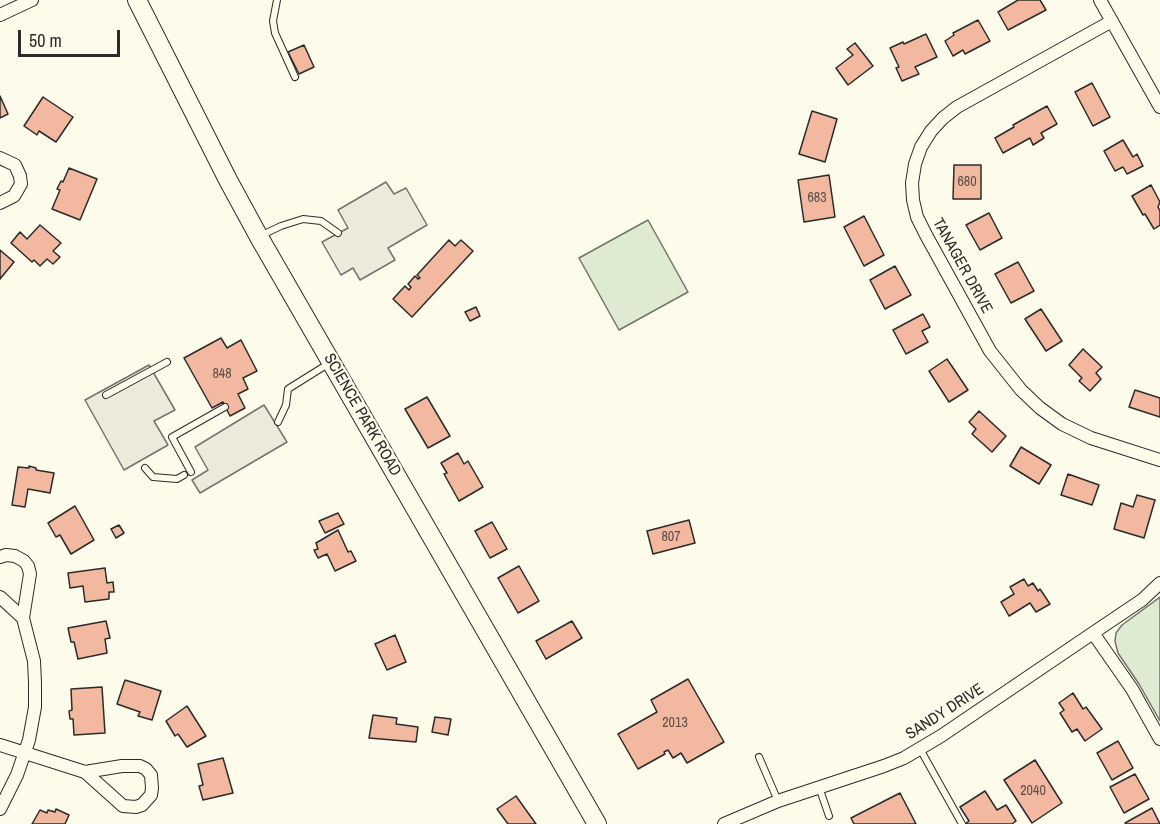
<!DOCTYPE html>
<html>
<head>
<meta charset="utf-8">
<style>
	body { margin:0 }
	#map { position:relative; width:1160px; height:824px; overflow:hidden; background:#fdfbea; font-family:"Archivo Narrow",sans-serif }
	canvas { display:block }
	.scale { position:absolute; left:18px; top:30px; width:102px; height:27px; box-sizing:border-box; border:3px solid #2b2b2b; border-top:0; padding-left:8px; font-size:18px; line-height:21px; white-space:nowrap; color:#2b2b2b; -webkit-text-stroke:4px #fdfbea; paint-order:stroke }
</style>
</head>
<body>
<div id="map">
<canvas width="1160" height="824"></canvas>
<div class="scale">50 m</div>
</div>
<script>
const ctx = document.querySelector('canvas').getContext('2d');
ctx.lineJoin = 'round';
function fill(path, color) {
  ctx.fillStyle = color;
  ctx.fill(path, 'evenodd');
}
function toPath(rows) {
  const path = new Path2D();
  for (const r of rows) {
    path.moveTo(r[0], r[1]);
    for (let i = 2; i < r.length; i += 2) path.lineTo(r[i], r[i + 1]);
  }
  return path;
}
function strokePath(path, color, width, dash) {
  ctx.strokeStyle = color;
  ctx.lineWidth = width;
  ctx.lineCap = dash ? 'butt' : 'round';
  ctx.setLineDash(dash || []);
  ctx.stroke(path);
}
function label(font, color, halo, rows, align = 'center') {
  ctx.font = font + ' "Archivo Narrow",sans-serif';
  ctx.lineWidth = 4.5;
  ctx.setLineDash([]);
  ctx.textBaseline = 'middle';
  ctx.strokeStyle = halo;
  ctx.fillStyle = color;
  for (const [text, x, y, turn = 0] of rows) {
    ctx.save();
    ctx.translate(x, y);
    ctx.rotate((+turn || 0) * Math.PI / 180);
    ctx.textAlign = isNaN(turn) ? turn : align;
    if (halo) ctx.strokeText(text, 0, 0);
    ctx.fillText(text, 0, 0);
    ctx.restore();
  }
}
const green = toPath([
	[648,220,688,292,619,330,579,258,648,220],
	[1160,597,1160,721,1139,684,1118,653,1115,641,1116,633,1122,625,1160,597]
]);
fill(green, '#deebd1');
strokePath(green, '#74746e', 1.5);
const parking = toPath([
	[386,182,394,194,406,188,427,225,388,248,395,260,360,280,353,268,341,275,322,242,348,228,338,210,386,182],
	[149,365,175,410,154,421,168,445,124,470,85,400,149,365],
	[264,405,287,442,200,493,192,480,208,470,195,447,264,405]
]);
fill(parking, '#eceadb');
strokePath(parking, '#74746e', 1.5);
const building = toPath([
	[1018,0,1040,0,1046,10,1008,30,998,12,1018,0],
	[978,20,990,41,965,54,963,50,953,56,945,41,954,35,953,33,978,20],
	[926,34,937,57,915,67,919,74,902,81,896,68,899,67,890,48,903,42,904,44,926,34],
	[855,43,873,66,848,85,836,68,853,55,847,49,855,43],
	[304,45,314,67,299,74,288,52,304,45],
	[1092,83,1110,117,1093,126,1075,92,1092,83],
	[0,96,8,114,0,118,0,96],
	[43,97,73,117,56,142,39,131,37,135,24,126,43,97],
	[1047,106,1057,124,1041,133,1044,138,1033,145,1030,138,1003,153,995,138,1014,127,1013,125,1047,106],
	[812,111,837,119,825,162,799,154,812,111],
	[1123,140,1133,157,1137,154,1143,166,1127,174,1123,167,1115,171,1104,151,1123,140],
	[954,165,981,165,981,199,953,199,954,165],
	[69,168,97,179,80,220,52,209,60,190,57,189,61,181,63,182,69,168],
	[829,175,835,217,804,222,798,180,829,175],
	[1151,185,1160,202,1158,207,1160,211,1160,225,1154,229,1145,214,1143,215,1132,196,1151,185],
	[989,213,1002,238,980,250,966,225,989,213],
	[864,216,884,255,864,266,844,227,864,216],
	[40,225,61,243,53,251,60,257,53,264,47,259,40,266,34,260,32,262,11,243,20,232,27,239,40,225],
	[449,240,455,246,461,240,473,251,412,317,393,299,405,286,409,290,411,287,408,284,415,276,418,279,420,278,417,275,449,240],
	[0,250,14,262,0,279,0,250],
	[1018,262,1034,291,1011,303,995,274,1018,262],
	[895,266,911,295,885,309,870,280,895,266],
	[476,307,480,316,470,321,465,312,476,307],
	[1041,309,1062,341,1046,351,1025,319,1041,309],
	[923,314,930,327,922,331,928,342,906,354,893,330,923,314],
	[221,338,227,348,241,340,257,371,243,378,248,389,238,394,245,408,230,416,223,402,212,408,184,358,221,338],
	[1083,349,1102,367,1096,373,1101,379,1090,391,1079,381,1082,378,1069,365,1083,349],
	[947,359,968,390,949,402,929,371,947,359],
	[1135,390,1160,398,1160,417,1129,407,1135,390],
	[427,397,450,436,428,448,405,409,427,397],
	[979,411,1006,436,992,452,972,434,976,429,969,422,979,411],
	[1021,447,1051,465,1039,484,1010,466,1021,447],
	[458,453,464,464,468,461,483,487,459,501,444,474,447,473,441,463,458,453],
	[29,466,36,468,36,470,54,473,50,493,28,489,25,507,12,505,18,467,29,468,29,466],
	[1068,474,1099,485,1092,505,1061,495,1068,474],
	[1137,495,1155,500,1144,538,1114,529,1121,503,1133,507,1137,495],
	[75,506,94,540,71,554,60,535,56,537,48,523,75,506],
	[338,513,344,524,325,533,319,521,338,513],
	[689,520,695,543,653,554,647,531,689,520],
	[492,522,507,549,490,558,475,531,492,522],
	[119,525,124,533,116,538,111,529,119,525],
	[338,530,348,552,351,551,356,561,335,571,327,554,318,558,314,550,318,549,316,543,338,530],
	[519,566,539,601,518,613,498,578,519,566],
	[105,568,107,583,113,582,114,592,109,592,109,599,85,602,83,586,70,588,68,573,105,568],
	[1024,579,1028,586,1033,583,1038,591,1040,589,1050,604,1036,612,1030,603,1009,616,1001,602,1014,594,1010,587,1024,579],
	[106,621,110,638,105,639,107,653,78,659,74,642,71,642,68,628,106,621],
	[572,621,582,638,546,659,536,641,572,621],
	[395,635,406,662,387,670,375,644,395,635],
	[688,679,724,742,687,763,681,753,673,758,668,750,664,752,665,754,638,769,618,734,657,712,651,700,688,679],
	[125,680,161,691,152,720,138,716,140,712,117,704,125,680],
	[102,687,105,733,74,735,73,719,70,719,69,711,72,710,71,689,102,687],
	[1073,693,1083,709,1086,707,1102,729,1085,741,1077,729,1072,732,1060,713,1064,710,1059,703,1073,693],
	[187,706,206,736,187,747,178,734,175,736,166,721,187,706],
	[373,715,397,718,396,724,418,727,416,742,369,738,373,715],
	[435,717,451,719,448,735,432,732,435,717],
	[1118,741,1133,768,1112,780,1097,753,1118,741],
	[223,758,233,793,203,800,199,786,203,785,198,764,223,758],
	[1035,760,1062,803,1032,823,1004,780,1035,760],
	[1135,774,1149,799,1124,813,1110,787,1135,774],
	[985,791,997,810,1006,805,1016,821,1012,824,965,824,969,821,960,807,985,791],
	[900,793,916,824,854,824,851,818,900,793],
	[516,796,536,824,508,824,497,809,516,796],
	[1152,808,1160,824,1126,824,1125,823,1152,808],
	[56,809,69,815,65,824,32,824,40,810,47,813,48,810,55,812,56,809]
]);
fill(building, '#f2b8a0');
strokePath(building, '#2b2b2b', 1.5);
const lane = toPath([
	[277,0,273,21,275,33,295,77],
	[260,236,281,226,303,219,321,221,338,233],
	[106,395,167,362],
	[278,422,286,405,288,389,328,364],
	[145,468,153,477,177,479,184,475],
	[191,472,172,437,225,407],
	[920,749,962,824],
	[759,757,778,801],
	[819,787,829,816]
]);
const street = toPath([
	[1100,0,1160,107],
	[0,15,32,0],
	[1112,21,957,107,943,118,931,131,921,147,915,164,912,183,913,200,917,217,926,235,990,351,1021,390,1040,408,1062,424,1091,438,1160,460],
	[0,158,15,165,20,176,21,184,14,196,0,203],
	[0,557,6,555,15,556,24,561,28,566,30,574,23,618,34,661,35,683,35,707,29,740,17,775,0,809],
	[0,597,23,618],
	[1093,633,1132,689,1160,739],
	[0,745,85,772,122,766,140,766,146,769,151,775,152,788,151,795,142,805,136,807,123,806,85,772],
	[724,824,778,801,884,766,904,758,941,736,1093,633,1142,600,1160,583]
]);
const secondary = toPath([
	[137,0,228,180,259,237,597,824]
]);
strokePath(lane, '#2b2b2b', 8);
strokePath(street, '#2b2b2b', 14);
strokePath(secondary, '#2b2b2b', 20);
strokePath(lane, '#fdfbea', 6);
strokePath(street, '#fdfbea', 12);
strokePath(secondary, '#fdfbea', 18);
label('14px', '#5d4e48', null, [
	["680",967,182],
	["683",817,198],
	["848",222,374],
	["807",671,537],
	["2013",675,723],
	["2040",1033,791]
]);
label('16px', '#2b2b2b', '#fdfbea', [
	["TANAGER DRIVE",962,266,61],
	["SCIENCE PARK ROAD",362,415,60],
	["SANDY DRIVE",945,712,-33]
]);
</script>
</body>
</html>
